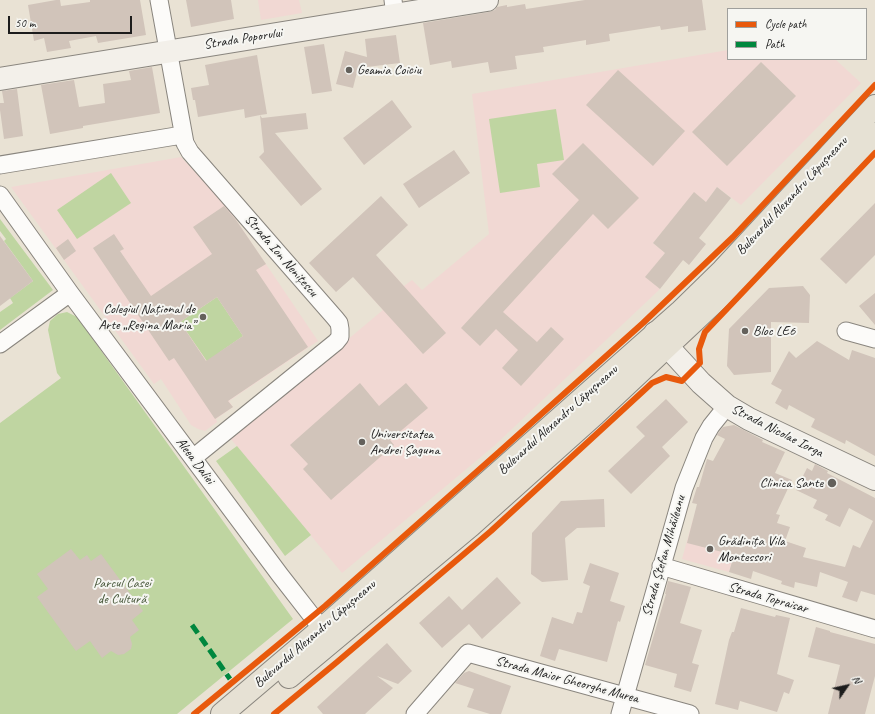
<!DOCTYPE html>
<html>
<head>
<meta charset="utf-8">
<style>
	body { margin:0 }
	#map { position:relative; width:875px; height:714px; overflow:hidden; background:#e9e2d4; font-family:Caveat,sans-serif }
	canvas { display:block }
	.legend { position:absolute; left:727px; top:8px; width:140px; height:52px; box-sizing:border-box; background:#f6f6f2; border:1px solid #9f9f9c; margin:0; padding:5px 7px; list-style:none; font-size:12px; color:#1c1c1c }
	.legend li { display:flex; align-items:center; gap:8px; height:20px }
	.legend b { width:20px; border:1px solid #9f9f9c }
	.north { position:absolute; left:827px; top:666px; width:40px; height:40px; -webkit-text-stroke:3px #f6f6f2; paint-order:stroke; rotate:56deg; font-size:11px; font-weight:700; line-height:16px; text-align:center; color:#1c1c1c }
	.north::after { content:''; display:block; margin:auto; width:14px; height:18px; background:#1c1c1c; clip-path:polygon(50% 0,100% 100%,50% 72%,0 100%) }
	.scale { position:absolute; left:8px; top:16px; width:124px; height:18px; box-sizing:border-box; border:2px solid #1c1c1c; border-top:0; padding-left:5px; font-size:12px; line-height:14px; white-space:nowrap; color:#1c1c1c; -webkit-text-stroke:3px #f6f6f2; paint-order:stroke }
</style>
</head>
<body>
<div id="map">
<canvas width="875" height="714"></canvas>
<ul class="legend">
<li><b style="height:5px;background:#e8590c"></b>Cycle path</li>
<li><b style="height:5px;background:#00873e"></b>Path</li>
</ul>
<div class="north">N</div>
<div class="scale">50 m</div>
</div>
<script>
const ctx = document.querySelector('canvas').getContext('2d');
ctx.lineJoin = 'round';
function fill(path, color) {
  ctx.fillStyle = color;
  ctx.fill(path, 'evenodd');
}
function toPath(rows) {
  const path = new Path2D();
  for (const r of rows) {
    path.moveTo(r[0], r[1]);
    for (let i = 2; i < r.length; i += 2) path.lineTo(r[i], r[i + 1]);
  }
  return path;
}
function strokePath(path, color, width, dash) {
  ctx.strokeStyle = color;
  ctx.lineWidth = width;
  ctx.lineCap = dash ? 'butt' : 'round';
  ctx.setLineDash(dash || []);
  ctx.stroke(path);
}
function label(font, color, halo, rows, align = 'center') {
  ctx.font = font + ' Caveat,sans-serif';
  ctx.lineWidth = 4;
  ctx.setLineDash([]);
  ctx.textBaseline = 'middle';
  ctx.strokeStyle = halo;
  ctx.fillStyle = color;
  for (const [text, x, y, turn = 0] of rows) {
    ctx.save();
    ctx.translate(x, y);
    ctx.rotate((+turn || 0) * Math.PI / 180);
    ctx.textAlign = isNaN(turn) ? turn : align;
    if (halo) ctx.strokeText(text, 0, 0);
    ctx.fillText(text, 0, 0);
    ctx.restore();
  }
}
fill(toPath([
	[258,0,299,0,302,13,261,20],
	[728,50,728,59,835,59,861,83,741,205,717,187,706,202,694,193,653,243,665,253,646,277,660,289,494,446,342,573,230,438,383,310,363,288,387,267,404,286,412,280,422,290,489,234,472,94],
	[181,157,226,205,318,341,229,401,233,407,216,419,217,422,205,431,198,429,191,425,161,379,154,384,11,187],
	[693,519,740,533,729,572,682,559]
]), '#f1d8d3');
fill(toPath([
	[556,109,564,160,537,164,540,187,500,193,489,119],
	[111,173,131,203,77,239,57,210],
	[0,219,53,290,0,330,0,312,13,303,10,298,33,281,4,241,6,239,0,231],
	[217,297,243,336,220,352,213,370,180,322],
	[67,312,77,317,293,619,177,714,0,714,0,423,61,378,57,373,48,330,50,321,58,314],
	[237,446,311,535,285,556,216,461]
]), '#bfd5a1');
fill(toPath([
	[56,0,60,0,61,6,90,2,90,0,140,0,146,35,98,43,96,36,69,41,71,48,47,52,44,38,34,41,28,5],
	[186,0,231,0,234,19,191,27],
	[585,0,702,0,706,30,688,32,688,26,661,30,660,26,609,34,610,41,586,45,586,40,543,47,544,52,515,56,517,69,490,73,488,62,452,68,451,61,430,65,423,23,489,12,495,10,497,7,507,5,507,7,525,4,526,9],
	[396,35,400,63,358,68,353,88,336,84,345,51,367,57,365,39],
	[324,44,332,91,312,94,304,47],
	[257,55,267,114,260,115,262,118,306,113,308,129,275,133,322,189,301,206,259,157,264,152,260,115,245,118,244,109,198,117,195,100,193,100,191,88,209,85,205,65],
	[761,62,796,96,727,166,692,132],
	[152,67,160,113,83,126,83,128,50,134,41,85,74,80,79,107,105,103,103,84,131,80,129,71],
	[618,70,685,131,653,166,586,105],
	[17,89,23,136,4,139,0,110,0,103,4,103,2,91],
	[392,100,412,127,364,165,343,138],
	[583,143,639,198,608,229,593,214,503,312,537,342,551,327,564,339,521,386,502,368,518,350,496,329,480,346,461,328,579,200,552,174],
	[454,150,470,173,419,208,403,184],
	[717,187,731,198,699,238,706,244,689,265,683,260,660,289,645,277,665,253,653,243,694,192,706,202],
	[381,196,408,225,376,255,446,333,423,354,353,277,336,292,309,263],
	[875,203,875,255,846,284,820,259],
	[224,206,236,220,266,264,256,270,308,347,228,401,233,407,215,419,174,358,169,361,93,248,114,234,124,249,120,251,151,296,212,254,193,227],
	[217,297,243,336,206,361,180,322],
	[0,236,33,281,0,306],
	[68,239,76,251,64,260,56,248],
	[803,286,810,295,809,323,771,322,771,372,734,375,727,366,729,329,769,288],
	[875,293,875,325,859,306],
	[817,341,849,360,852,350,875,358,875,456,846,440,845,444,811,427,815,419,789,405,787,410,775,403,782,390,771,384,789,351,796,358],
	[360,383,379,406,406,383,428,408,390,440,394,445,331,500,303,469,308,464,290,445],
	[666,399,688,422,662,447,670,456,631,494,608,471,645,436,636,427],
	[734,425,763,440,762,442,785,452,775,473,792,480,776,514,780,515,777,523,790,527,785,541,806,548,803,557,845,567,853,545,860,548,873,521,849,508,840,527,825,520,828,515,813,508,817,500,796,490,807,468,812,471,815,464,828,471,827,473,875,498,875,595,861,591,857,602,842,597,848,582,820,572,817,587,795,582,794,588,781,584,782,581,753,571,751,579,729,572,734,555,687,543,697,504,692,503,697,487,699,487,707,459,713,461,725,439,717,435,719,432,723,427],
	[604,499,605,527,577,528,565,538,568,580,542,582,531,574,532,533,561,501],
	[71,549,80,560,87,555,91,561,101,554,143,611,132,620,139,630,130,637,132,644,131,649,124,654,118,655,111,651,102,658,90,641,76,651,37,597,48,589,37,574],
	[590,563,619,573,610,601,625,606,620,622,618,621,607,662,559,649,555,661,540,656,552,617,573,624,577,612,582,613,590,586,583,583],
	[497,577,521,603,482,639,469,624,442,648,419,623,449,596,462,610],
	[668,581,691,587,680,623,702,630,692,663,699,665,691,692,674,687,677,674,645,665,666,594,665,594],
	[741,608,775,617,776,615,790,618,777,674,794,680,789,694,784,692,777,712,740,701,738,710,715,704,729,640,732,632,734,632],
	[816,627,830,631,830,632,875,644,875,676,865,714,828,714,840,665,808,657],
	[387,643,412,671,398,684,377,676,393,688,365,714,323,714,317,707],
	[469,671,511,686,501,714,490,714,467,707,474,689,455,683,464,673]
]), '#d1c4ba');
const street = toPath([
	[159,0,185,143,190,152,335,318,339,323,340,329,340,337,336,342,193,458],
	[393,0,395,15],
	[0,165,182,135],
	[0,195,70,293,280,575,322,629],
	[846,331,875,339],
	[0,344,70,293],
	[661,566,875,629],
	[415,714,468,653,690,714],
	[620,714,684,488,704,438,711,426,727,406]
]);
const secondary = toPath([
	[0,79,487,0],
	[655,333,701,383,727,406,749,419,875,479]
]);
const primary = toPath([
	[289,677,470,526,595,414,744,274,875,134],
	[222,714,322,629,680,312,723,270,875,106]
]);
strokePath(street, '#89857e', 19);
strokePath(secondary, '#89857e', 24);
strokePath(primary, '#89857e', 24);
strokePath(street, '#fcfbf9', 17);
strokePath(secondary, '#f3f0ea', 22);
strokePath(primary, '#e6e1d4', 22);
strokePath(toPath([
	[192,625,230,679]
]), '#00873e', 5, [10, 5]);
strokePath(toPath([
	[194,714,325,606,499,452,643,323,733,237,875,85],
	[274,714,337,662,491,531,652,383,666,377,682,381,700,363,699,349,705,332,875,153]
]), '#e8590c', 6);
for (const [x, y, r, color] of [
	[349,70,4,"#64615c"],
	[203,317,4,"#64615c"],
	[745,331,4,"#64615c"],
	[362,442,4,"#64615c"],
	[832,483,5,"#64615c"],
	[710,549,4,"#64615c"]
]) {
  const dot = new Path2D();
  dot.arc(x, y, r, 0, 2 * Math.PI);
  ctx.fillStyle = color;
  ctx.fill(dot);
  strokePath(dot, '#f6f6f2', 1.5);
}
label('14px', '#1c1c1c', '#f6f6f2', [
	["Strada Poporului",243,39,-9],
	["Bulevardul Alexandru Lăpușneanu",792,196,-47],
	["Strada Ion Nenițescu",281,256,49],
	["Bulevardul Alexandru Lăpușneanu",558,420,-42],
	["Strada Nicolae Iorga",777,431,27],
	["Aleea Daliei",195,461,53],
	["Strada Ștefan Mihăileanu",664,556,-74],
	["Strada Topraisar",768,598,16],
	["Bulevardul Alexandru Lăpușneanu",315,634,-41],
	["Strada Maior Gheorghe Murea",567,680,15]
]);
label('14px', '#1c1c1c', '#f6f6f2', [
	["Geamia Coiciu",357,70],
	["Colegiul Național de",195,309,"right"],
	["Arte „Regina Maria”",195,325,"right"],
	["Bloc LE6",753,331],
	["Universitatea",370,434],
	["Andrei Șaguna",370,450],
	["Clinica Sante",823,483,"right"],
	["Grădinița Vila",718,541],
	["Montessori",718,557]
], 'left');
label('14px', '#49593c', '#f6f6f2', [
	["Parcul Casei",122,583],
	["de Cultură",122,599]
]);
</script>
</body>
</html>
